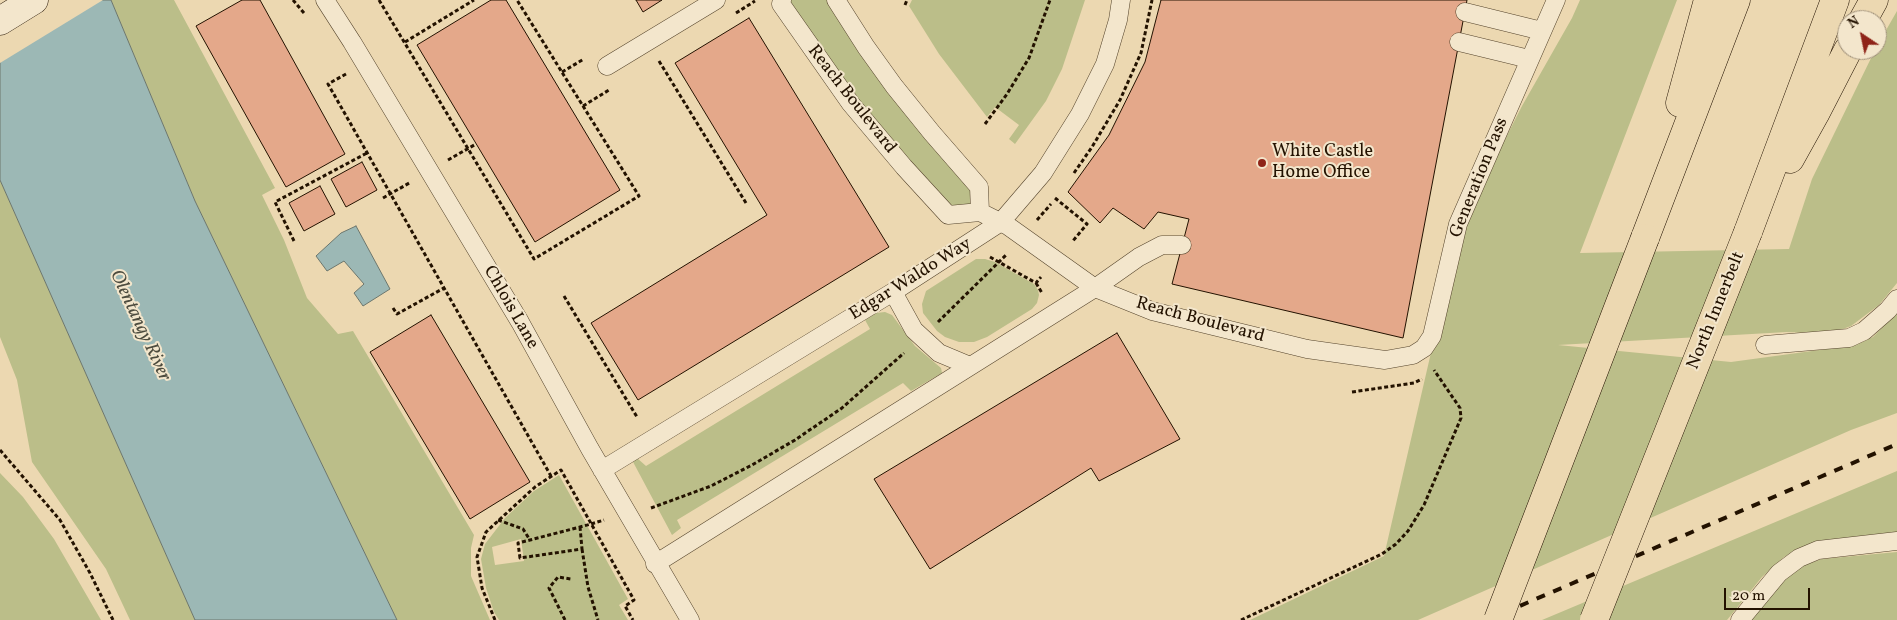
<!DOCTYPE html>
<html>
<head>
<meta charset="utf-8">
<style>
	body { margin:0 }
	#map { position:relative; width:1897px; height:620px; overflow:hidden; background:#ecd8b1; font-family:Vollkorn,serif }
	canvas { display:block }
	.north { position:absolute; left:1837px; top:10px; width:50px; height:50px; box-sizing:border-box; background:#f3e6cc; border:1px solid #a0917a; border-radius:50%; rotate:326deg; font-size:14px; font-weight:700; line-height:20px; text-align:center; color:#231200 }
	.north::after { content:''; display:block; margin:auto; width:18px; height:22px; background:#8f2418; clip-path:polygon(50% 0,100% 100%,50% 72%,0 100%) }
	.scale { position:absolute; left:1724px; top:588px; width:86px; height:22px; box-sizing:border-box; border:2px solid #231200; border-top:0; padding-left:6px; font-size:15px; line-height:18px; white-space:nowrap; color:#231200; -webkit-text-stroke:4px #f3e6cc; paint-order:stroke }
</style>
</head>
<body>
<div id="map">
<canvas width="1897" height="620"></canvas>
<div class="north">N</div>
<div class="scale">20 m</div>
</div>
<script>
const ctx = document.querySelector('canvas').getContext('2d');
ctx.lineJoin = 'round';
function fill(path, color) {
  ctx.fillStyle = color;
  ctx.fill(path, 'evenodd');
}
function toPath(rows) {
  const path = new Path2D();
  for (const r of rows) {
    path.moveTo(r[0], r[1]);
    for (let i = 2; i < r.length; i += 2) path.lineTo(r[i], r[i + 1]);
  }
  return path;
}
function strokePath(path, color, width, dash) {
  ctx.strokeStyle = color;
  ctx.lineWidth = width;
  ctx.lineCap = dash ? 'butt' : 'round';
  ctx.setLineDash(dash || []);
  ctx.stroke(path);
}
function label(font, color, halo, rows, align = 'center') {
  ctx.font = font + ' Vollkorn,serif';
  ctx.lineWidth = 4;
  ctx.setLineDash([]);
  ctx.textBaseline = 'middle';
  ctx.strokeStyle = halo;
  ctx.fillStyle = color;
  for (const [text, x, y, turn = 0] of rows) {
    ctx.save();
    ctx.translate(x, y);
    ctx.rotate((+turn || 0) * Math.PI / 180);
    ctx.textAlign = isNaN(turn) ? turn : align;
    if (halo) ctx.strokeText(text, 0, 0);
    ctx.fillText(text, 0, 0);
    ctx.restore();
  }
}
fill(toPath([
	[111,0,174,0,275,188,262,195,284,240,307,298,338,334,353,331,474,535,471,548,471,576,490,620,397,620,195,201],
	[782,0,836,0,979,187,980,212,948,215,904,167],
	[912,0,1085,0,1062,69,1046,101,1015,144,1009,139,1019,125,995,107,987,117,939,54,909,6],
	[1580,0,1677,0,1580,253,1789,249,1812,179,1875,50,1877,50,1877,46,1897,11,1897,283,1879,305,1851,326,1829,334,1787,332,1558,345,1731,362,1856,345,1873,337,1897,312,1897,413,1851,430,1418,620,1250,620,1384,556,1445,292,1468,212,1522,106,1572,18],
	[0,180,195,620,130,620,106,569,32,462,17,380,0,337],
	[976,259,985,259,995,262,1034,284,1038,290,1039,295,1037,303,1032,309,987,337,974,342,959,342,945,337,937,331,923,313,922,304,926,291],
	[885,312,892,315,915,346,941,368,942,373,911,391,903,383,677,520,681,528,672,535,632,460,637,458,646,466,870,329,865,320,876,313],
	[1897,471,1897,532,1803,547,1784,557,1762,577,1727,620,1542,620],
	[0,473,23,497,54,539,101,620,0,620],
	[559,475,628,599,619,605,628,620,499,620,494,612,486,588,481,559,485,544,505,518,534,491],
	[521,539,524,561,495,565,492,547],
	[1897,552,1897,620,1748,620,1787,577,1804,565,1822,559]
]), '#bbbe89');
const water = toPath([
	[0,0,111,0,195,201,397,620,195,620,0,180,0,0],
	[356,226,390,289,363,306,354,293,364,284,344,261,327,271,316,256,341,233,356,226]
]);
fill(water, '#9cb8b5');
strokePath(water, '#6c766d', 1);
fill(toPath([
	[0,0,103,0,0,63]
]), '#ecd8b1');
const building = toPath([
	[242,0,260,0,345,154,286,187,196,26,242,0],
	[491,0,506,0,620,190,535,242,417,45,491,0],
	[636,0,662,0,643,12,636,0],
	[1161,0,1467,0,1403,338,1172,284,1189,219,1158,212,1144,229,1113,208,1100,223,1068,192,1109,135,1145,62,1161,0],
	[749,18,889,247,638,400,591,323,767,215,675,63,749,18],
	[362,162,377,190,346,207,331,179,362,162],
	[320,186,335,214,304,231,289,203,320,186],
	[431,315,530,482,470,519,370,352,431,315],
	[1117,333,1180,439,1099,481,1091,468,930,569,874,479,1117,333]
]);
fill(building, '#e4a88a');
strokePath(building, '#231200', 1);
const lane = toPath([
	[325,0,352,42,520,322,590,449,690,620],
	[782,0,781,4,851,104,904,167,948,215,980,212,1008,226,1095,288,1152,311,1307,349,1385,360,1413,355,1424,348,1432,336,1458,224,1556,0],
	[836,0,866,47,894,86,932,133,979,187,980,212],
	[1465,12,1542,31],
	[1459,42,1529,59],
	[607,66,716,0],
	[893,292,914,330,939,353,970,366],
	[1765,345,1849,338,1864,331,1888,310,1897,299],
	[602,470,893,292,1001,222,1043,173,1080,114,1105,64,1118,20,1121,0],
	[655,564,1095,288,1139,257,1162,245,1182,245],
	[1740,620,1779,573,1799,558,1818,550,1897,541]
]);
const secondary = toPath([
	[0,21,34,0]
]);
const highway = toPath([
	[1863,20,1874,0],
	[1680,103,1708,0],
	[1790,159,1815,114,1848,50],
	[1748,232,1835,0],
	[1645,238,1736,0]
]);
strokePath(lane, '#55442c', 19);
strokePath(secondary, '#231200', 29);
strokePath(highway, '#231200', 29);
strokePath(toPath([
	[293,0,304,13],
	[379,0,534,259,639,196,517,0],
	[905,5,907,0],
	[736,13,755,1],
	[405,42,474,0],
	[659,61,746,203],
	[562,72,584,59],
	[346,74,328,84,551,476],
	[583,106,609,90],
	[985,124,1007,94,1029,58,1050,0],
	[448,160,476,144],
	[1074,173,1092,147,1120,100,1141,53,1152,0],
	[383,198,411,182],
	[1055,198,1087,224,1072,242],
	[1037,220,1051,204],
	[294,241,275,202,367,153],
	[990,257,1036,283,1041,277],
	[1036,283,1042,293],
	[564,296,637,417],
	[393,308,397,314,444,288],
	[938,322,1006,255],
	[1352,392,1414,383,1422,379],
	[0,450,60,520,90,573,113,620],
	[651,508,711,486,752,465,795,440,842,408,904,353],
	[498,520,523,529,530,540],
	[580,527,582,549,520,558,518,543,530,540,580,527,591,524,604,520],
	[582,549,588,587,598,620],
	[495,620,482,588,477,557,486,532,535,487,561,470,634,600,625,606,633,620],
	[565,620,549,588,558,577,571,579],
	[1241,620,1382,554,1396,544,1408,531,1424,505,1461,418,1460,408,1434,370]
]), '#231200', 3, [4, 2.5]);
strokePath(lane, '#f3e6cc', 18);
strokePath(secondary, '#f3e6cc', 28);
strokePath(highway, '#ecd8b1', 28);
strokePath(toPath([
	[1487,620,1897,444]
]), '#231200', 4, [9, 9]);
const highwayBridge = toPath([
	[1498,620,1645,238],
	[1594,620,1748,232]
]);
strokePath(highwayBridge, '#231200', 29, []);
strokePath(highwayBridge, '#ecd8b1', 28);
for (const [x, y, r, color] of [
	[1262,163,5,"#8f2418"]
]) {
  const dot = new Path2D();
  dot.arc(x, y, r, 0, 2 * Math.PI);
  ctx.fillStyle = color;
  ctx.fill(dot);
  strokePath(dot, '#f3e6cc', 2);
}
label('18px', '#231200', '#f3e6cc', [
	["Reach Boulevard",851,100,52],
	["Generation Pass",1480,178,-68],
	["Edgar Waldo Way",911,280,-32],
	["Chlois Lane",510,308,60],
	["North Innerbelt",1717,311,-68],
	["Reach Boulevard",1200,321,15]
]);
label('18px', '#231200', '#f3e6cc', [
	["White Castle",1272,153],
	["Home Office",1272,174]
], 'left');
label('italic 19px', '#4d4c3f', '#f3e6cc', [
	["Olentangy River",139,326,65]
]);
</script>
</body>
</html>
